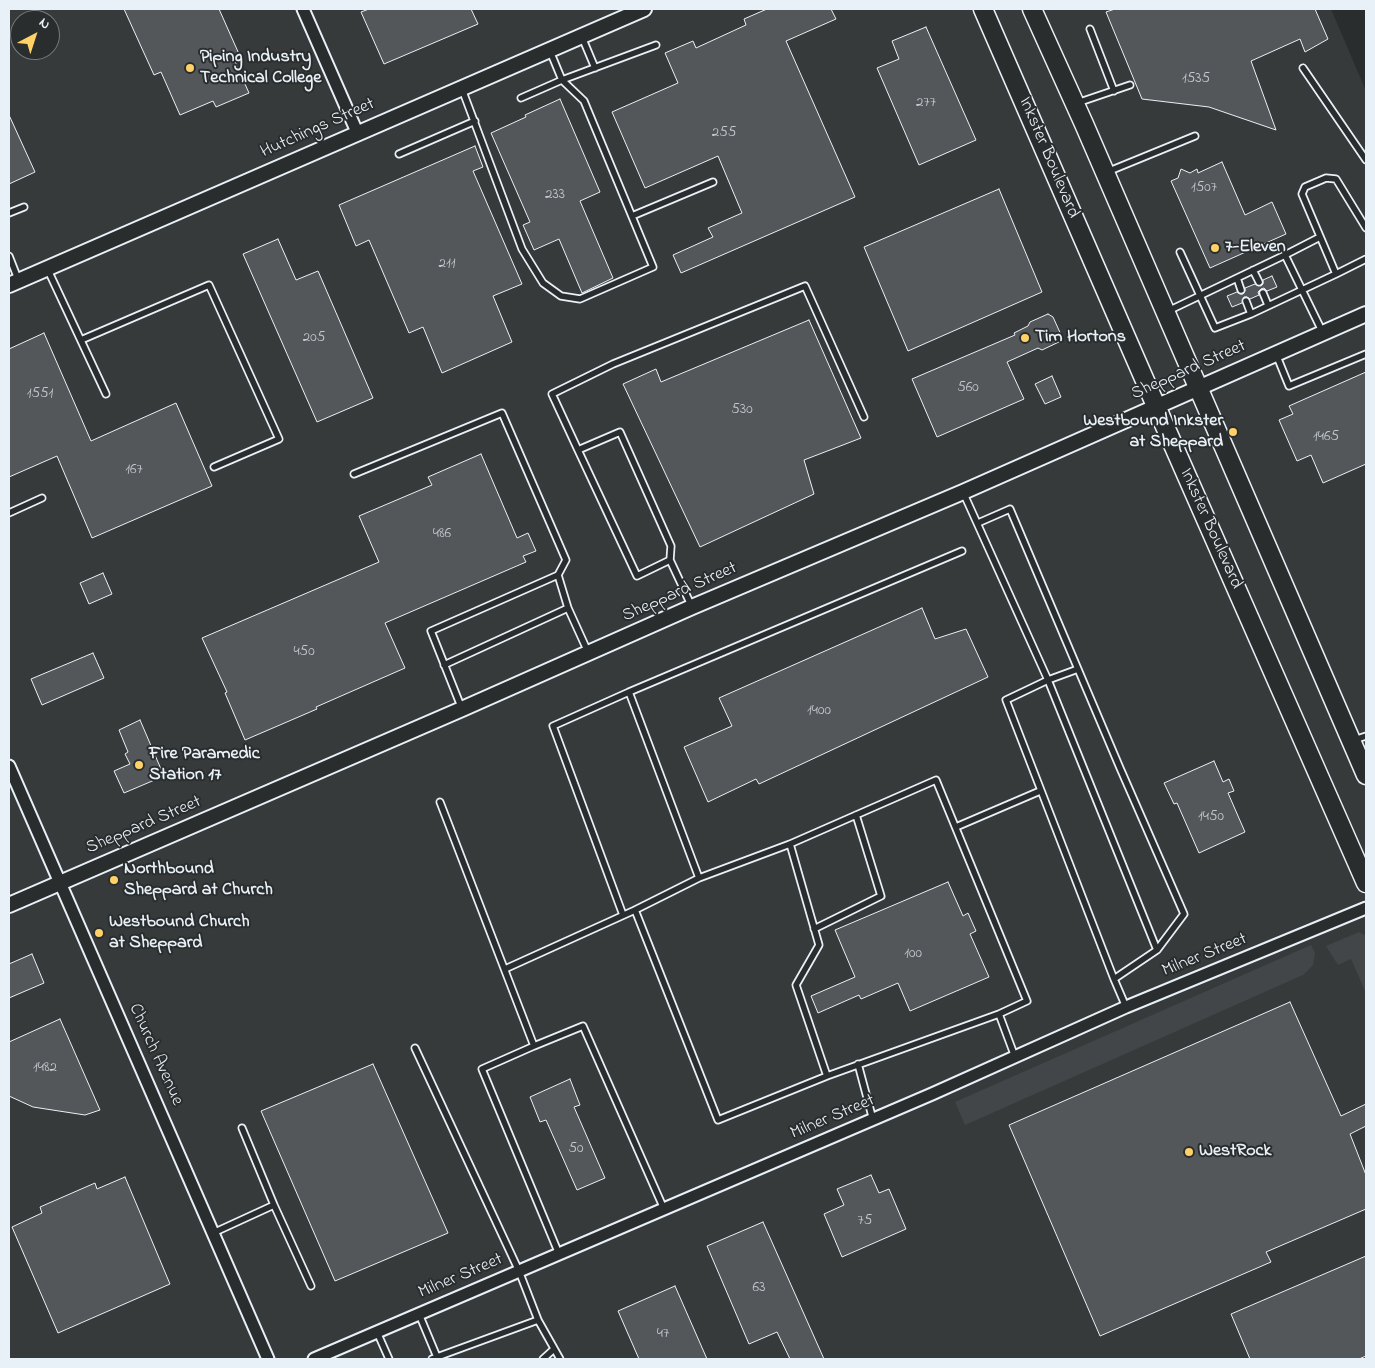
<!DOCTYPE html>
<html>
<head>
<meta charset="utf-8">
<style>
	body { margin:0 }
	#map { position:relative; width:1375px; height:1368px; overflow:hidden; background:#2a2d2e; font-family:"Indie Flower",sans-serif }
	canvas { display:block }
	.frame { position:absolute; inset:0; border:10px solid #e8f1f8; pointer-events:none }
	.north { position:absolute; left:10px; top:10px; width:50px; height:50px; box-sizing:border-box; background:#2a2d2e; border:1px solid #767b7f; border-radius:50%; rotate:40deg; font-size:14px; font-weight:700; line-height:20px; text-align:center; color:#e8f1f8 }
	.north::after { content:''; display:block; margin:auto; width:18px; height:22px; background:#ffd166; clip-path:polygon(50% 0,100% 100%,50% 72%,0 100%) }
</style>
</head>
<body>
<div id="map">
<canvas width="1375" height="1368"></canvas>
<div class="frame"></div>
<div class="north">N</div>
</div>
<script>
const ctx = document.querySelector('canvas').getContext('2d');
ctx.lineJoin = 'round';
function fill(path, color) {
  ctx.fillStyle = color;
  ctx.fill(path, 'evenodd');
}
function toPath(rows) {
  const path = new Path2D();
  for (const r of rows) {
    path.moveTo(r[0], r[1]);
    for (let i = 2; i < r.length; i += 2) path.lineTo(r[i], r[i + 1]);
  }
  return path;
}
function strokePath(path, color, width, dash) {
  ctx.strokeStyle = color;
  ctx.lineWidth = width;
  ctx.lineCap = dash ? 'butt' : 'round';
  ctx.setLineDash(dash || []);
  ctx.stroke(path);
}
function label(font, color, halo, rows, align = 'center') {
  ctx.font = font + ' "Indie Flower",sans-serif';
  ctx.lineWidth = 4;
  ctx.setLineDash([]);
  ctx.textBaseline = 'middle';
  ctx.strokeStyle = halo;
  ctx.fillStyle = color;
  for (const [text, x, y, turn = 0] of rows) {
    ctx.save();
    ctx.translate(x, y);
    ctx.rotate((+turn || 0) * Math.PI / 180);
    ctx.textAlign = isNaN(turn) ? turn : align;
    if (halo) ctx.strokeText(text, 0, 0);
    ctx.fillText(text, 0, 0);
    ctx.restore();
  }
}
fill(toPath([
	[9,9,1331,9,1366,91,1366,1359,9,1359],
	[20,20,50,20,50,50,20,50]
]), '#363a3b');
fill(toPath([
	[1359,932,1366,936,1366,993,1351,959,1338,965,1326,946],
	[1311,945,1315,953,1313,965,1303,975,965,1125,955,1102]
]), '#424648');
const building = toPath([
	[124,9,219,9,239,54,233,57,249,93,216,107,213,101,180,115,161,72,154,75,124,9],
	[369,9,471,9,478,24,384,64,361,12,369,9],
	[767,9,831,9,836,19,786,41,855,197,681,273,673,255,713,237,708,228,742,213,718,156,645,188,612,112,678,83,665,53,693,41,696,48,746,25,744,19,767,9],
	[1115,9,1315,9,1328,39,1305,52,1300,39,1251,61,1276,130,1209,107,1142,99,1106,12,1115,9],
	[926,27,976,140,919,165,877,68,899,59,892,41,926,27],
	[560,99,600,192,580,201,613,278,582,293,559,239,534,250,523,225,530,222,491,133,526,117,525,115,560,99],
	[9,115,35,172,9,184,9,115],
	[475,146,483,167,473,171,522,284,493,296,512,342,442,373,423,327,409,333,369,240,356,246,339,205,475,146],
	[1222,162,1245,215,1272,202,1286,234,1210,268,1171,181,1178,178,1181,169,1190,173,1197,169,1198,173,1222,162],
	[999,189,1042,292,908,351,864,247,999,189],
	[278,239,296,280,318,271,373,398,317,422,243,254,278,239],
	[1272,276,1277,287,1267,291,1264,288,1261,289,1258,292,1259,295,1250,299,1247,297,1244,297,1242,303,1232,307,1227,296,1237,292,1240,294,1243,294,1245,291,1245,288,1255,284,1261,286,1263,284,1263,280,1272,276],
	[1048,314,1053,317,1062,337,1061,341,1042,350,1038,348,1007,362,1024,399,937,437,912,379,1015,335,1014,333,1028,326,1030,322,1048,314],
	[809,320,861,438,804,460,814,494,700,547,623,384,656,369,661,382,809,320],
	[44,333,91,441,176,403,212,486,92,538,57,456,9,477,9,349,44,333],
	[1366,372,1366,464,1323,483,1311,455,1297,461,1279,420,1293,414,1289,406,1366,372],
	[1052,376,1061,397,1045,404,1035,384,1052,376],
	[481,454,517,538,528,533,536,551,523,556,526,562,385,623,405,668,316,707,317,709,245,740,225,693,227,692,202,638,379,562,359,516,432,485,428,477,481,454],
	[103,573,112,594,89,604,80,583,103,573],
	[922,608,935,639,966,629,988,677,759,784,756,779,708,802,684,747,732,726,719,698,922,608],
	[93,653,104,678,42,705,31,679,93,653],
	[140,720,164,776,124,793,114,771,130,764,125,754,128,752,119,730,140,720],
	[1214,761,1223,782,1229,779,1234,791,1228,793,1245,832,1199,853,1177,803,1174,804,1164,783,1214,761],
	[948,882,963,916,968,913,976,931,970,934,989,977,910,1011,898,983,861,999,859,995,818,1013,811,996,855,977,835,930,948,882],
	[32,954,44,983,9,998,9,964,32,954],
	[1290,1002,1341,1116,1366,1104,1366,1126,1350,1134,1366,1175,1366,1209,1266,1252,1271,1262,1100,1336,1009,1125,1290,1002],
	[60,1019,100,1110,85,1115,33,1107,9,1096,9,1042,60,1019],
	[373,1064,448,1233,335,1281,261,1111,373,1064],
	[570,1079,580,1105,574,1107,605,1178,577,1190,546,1120,540,1122,530,1097,570,1079],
	[871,1175,879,1193,889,1189,906,1229,842,1257,824,1214,844,1205,837,1189,871,1175],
	[125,1177,170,1284,58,1333,12,1227,42,1213,40,1207,95,1183,97,1189,125,1177],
	[763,1222,824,1359,790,1359,777,1332,749,1344,707,1246,763,1222],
	[1366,1256,1366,1356,1359,1359,1250,1359,1231,1314,1366,1256],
	[675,1286,707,1359,639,1359,618,1311,675,1286]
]);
fill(building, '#535759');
strokePath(building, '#e8f1f8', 1);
const service = toPath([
	[1090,29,1114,91],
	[582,37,595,68],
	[1303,68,1366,160],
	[462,89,522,249,543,283,561,296,580,299,653,267,584,101,562,80,550,51],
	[521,98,562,80,656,45],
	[1077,103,1130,85],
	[399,154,475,121],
	[1107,172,1195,136],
	[9,213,24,207],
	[632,216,713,182],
	[1366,228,1336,179,1326,178,1305,187,1302,194,1336,274,1366,259],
	[1180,252,1215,328,1251,314,1336,274],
	[1285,255,1320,237],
	[9,256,18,279],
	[47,268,106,394],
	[1253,270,1259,282],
	[1237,278,1241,290],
	[1263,293,1268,305],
	[1246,301,1251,314],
	[1168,311,1285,255,1323,333],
	[81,340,209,285,279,439,214,467],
	[1276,354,1289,386,1366,354],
	[578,450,552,394,613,364,805,286,864,417],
	[354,474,502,413,566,560,558,575,568,608,588,652],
	[963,492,1048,680,1006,700,1114,979,1157,950,1184,914,1120,768,1010,509,978,523],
	[9,513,42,498],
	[670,560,637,576,578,450,620,432,671,546,670,560,692,607],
	[444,665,568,608],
	[1078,669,1048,680,1157,950],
	[462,709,431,631,558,575],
	[1354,740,1366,736],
	[440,802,534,1046],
	[956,827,1040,791],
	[790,844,819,945,796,985,827,1076],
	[699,878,629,692,962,551],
	[623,915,553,726,629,692],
	[814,929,881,896,856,815],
	[505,969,635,910,699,878,790,844,936,780,1027,1001,999,1014,827,1076,718,1120,635,910],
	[1114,979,1126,1007],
	[999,1014,1015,1057],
	[415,1048,519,1271,538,1320,437,1357],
	[858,1064,873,1120],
	[242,1128,274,1205],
	[213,1233,274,1205,311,1286],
	[559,1254,482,1069,534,1046,583,1026,664,1209],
	[419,1314,437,1357,432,1359],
	[538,1320,560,1359],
	[377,1332,389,1359],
	[543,1359,554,1349]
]);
const minor = toPath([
	[303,9,357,132],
	[9,766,268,1359],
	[314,1359,932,1094,1126,1007,1366,908]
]);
const tertiary = toPath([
	[9,285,644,9],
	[9,905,462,709,692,607,963,492,1366,314]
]);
const primary = toPath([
	[983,9,1156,406,1366,883],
	[1032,9,1084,124,1366,775]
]);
strokePath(service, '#e8f1f8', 9);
strokePath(minor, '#e8f1f8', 15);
strokePath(tertiary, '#e8f1f8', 18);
strokePath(primary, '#e8f1f8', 21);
strokePath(service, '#2a2d2e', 5.5);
strokePath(minor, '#2a2d2e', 11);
strokePath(tertiary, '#2a2d2e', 14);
strokePath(primary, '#2a2d2e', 18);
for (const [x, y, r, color] of [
	[190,68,5,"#ffd166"],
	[1215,248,5,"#ffd166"],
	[1025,338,5,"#ffd166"],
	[1233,432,5,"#ffd166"],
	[139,765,5,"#ffd166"],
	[114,880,5,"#ffd166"],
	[99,933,5,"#ffd166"],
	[1189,1152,5,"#ffd166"]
]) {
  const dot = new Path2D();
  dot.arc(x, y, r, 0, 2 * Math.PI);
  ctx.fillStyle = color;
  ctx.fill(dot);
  strokePath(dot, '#2a2d2e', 2);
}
label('15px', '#c3cad0', null, [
	["1535",1196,80],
	["277",926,104],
	["255",724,134],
	["1507",1204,189],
	["233",555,196],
	["211",447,265],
	["205",314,339],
	["560",968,389],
	["1551",40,395],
	["530",742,411],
	["1465",1326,438],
	["167",134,471],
	["486",442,535],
	["450",304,653],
	["1400",819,712],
	["1450",1211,818],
	["100",913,955],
	["1482",45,1069],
	["50",576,1150],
	["75",865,1222],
	["63",759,1289],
	["47",663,1335]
]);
label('bold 18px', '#e8f1f8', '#2a2d2e', [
	["Piping Industry",200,58],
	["Technical College",200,79],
	["7-Eleven",1225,248],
	["Tim Hortons",1035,338],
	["Westbound Inkster",1223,422,"right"],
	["at Sheppard",1223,443,"right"],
	["Fire Paramedic",149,755],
	["Station 17",149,776],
	["Northbound",124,870],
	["Sheppard at Church",124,891],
	["Westbound Church",109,923],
	["at Sheppard",109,944],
	["WestRock",1199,1152]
], 'left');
label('18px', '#e8f1f8', '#2a2d2e', [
	["Hutchings Street",318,129,-24],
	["Inkster Boulevard",1048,158,67],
	["Sheppard Street",1189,371,-24],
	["Inkster Boulevard",1210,529,66],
	["Sheppard Street",680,593,-24],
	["Sheppard Street",144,826,-23],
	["Milner Street",1205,956,-22],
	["Church Avenue",155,1055,66],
	["Milner Street",833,1118,-23],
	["Milner Street",461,1277,-23]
]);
</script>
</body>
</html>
